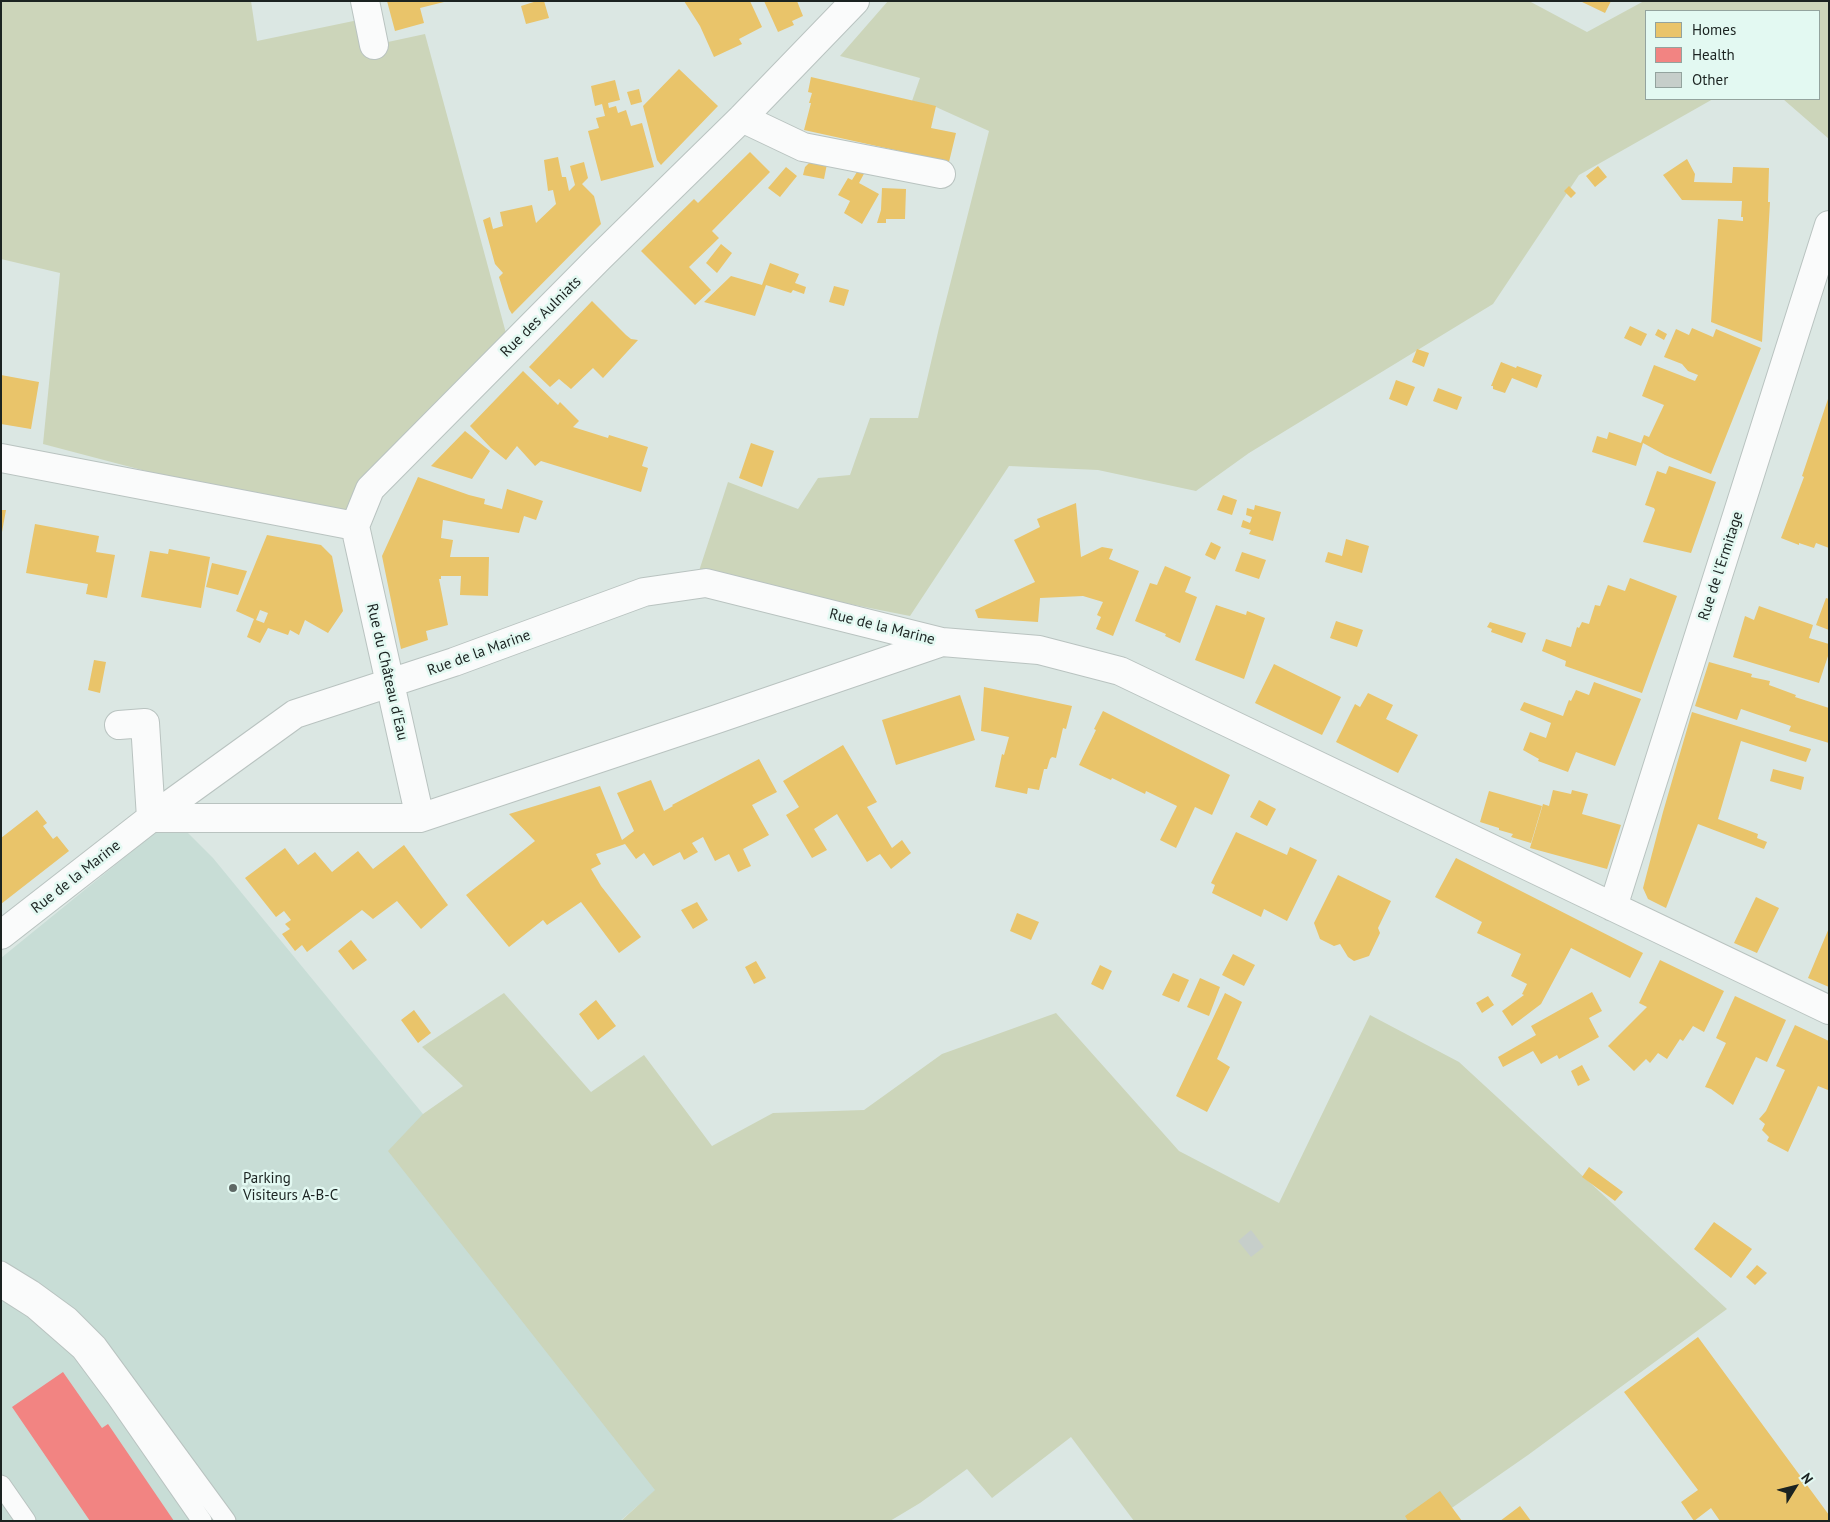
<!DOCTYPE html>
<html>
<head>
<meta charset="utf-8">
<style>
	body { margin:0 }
	#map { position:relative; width:1830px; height:1522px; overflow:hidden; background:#dbe7e3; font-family:"PT Sans",sans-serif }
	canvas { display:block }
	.frame { position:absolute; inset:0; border:2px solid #1b2321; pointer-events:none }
	.legend { position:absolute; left:1645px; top:10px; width:175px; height:90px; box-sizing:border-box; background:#e3f9f2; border:1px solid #93a39e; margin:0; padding:6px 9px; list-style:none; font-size:15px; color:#1b2321 }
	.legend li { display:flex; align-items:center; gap:10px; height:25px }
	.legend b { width:25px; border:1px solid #93a39e }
	.north { position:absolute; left:1770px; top:1462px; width:50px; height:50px; -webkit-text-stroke:4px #e3f9f2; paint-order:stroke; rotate:54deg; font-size:14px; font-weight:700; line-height:20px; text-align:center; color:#1b2321 }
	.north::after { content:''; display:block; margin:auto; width:18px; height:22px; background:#1b2321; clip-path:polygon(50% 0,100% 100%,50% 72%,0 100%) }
</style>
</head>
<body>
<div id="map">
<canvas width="1830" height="1522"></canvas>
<div class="frame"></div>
<ul class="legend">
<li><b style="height:14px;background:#e9c46a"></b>Homes</li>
<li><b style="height:14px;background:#f28482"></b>Health</li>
<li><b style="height:14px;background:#c6ceca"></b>Other</li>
</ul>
<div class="north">N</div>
</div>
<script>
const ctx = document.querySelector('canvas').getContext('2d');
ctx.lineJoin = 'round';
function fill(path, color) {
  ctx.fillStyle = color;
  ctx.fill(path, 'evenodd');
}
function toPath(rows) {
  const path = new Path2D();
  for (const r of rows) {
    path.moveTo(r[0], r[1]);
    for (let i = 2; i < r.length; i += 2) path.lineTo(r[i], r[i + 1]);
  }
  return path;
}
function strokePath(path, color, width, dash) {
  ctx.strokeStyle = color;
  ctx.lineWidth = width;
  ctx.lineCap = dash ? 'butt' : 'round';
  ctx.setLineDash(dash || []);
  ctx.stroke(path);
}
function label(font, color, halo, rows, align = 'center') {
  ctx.font = font + ' "PT Sans",sans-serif';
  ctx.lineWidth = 5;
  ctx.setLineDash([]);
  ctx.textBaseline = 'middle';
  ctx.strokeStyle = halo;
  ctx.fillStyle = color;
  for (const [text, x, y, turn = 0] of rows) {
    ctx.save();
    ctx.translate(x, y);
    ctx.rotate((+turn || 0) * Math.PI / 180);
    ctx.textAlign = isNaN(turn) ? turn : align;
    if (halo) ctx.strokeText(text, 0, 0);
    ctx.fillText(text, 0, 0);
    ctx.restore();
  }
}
fill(toPath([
	[173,818,213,858,423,1114,688,1481,656,1490,620,1521,1,1521,1,958]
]), '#c8ddd6');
fill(toPath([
	[1,1,251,1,257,41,368,18,374,45,425,34,510,348,355,526,43,444,60,273,1,259],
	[888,1,1529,1,1587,32,1644,1,1829,1,1829,139,1783,99,1819,99,1819,11,1646,11,1646,99,1713,99,1579,175,1493,304,1249,453,1196,491,1098,470,1009,466,910,616,698,574,728,482,798,509,818,478,850,475,870,418,918,418,939,328,989,131,936,107,912,101,920,78,840,56],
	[504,993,591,1092,644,1055,712,1146,773,1113,864,1110,942,1054,1056,1013,1179,1151,1279,1203,1370,1015,1459,1062,1727,1309,1528,1455,1433,1521,1134,1521,1071,1437,992,1498,967,1469,920,1503,890,1521,621,1521,655,1490,388,1151,423,1114,463,1086,422,1047]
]), '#ccd5ba');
fill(toPath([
	[387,1,444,1,444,2,420,8,424,23,395,31],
	[537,1,544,1,549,18,526,24,521,6],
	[684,1,750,1,762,27,739,39,742,44,714,57,700,26],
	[764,1,797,1,803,16,792,21,794,25,778,32],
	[1580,1,1611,1,1605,13],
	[679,69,718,106,661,165,657,160,643,106],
	[811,77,936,106,931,128,956,133,949,162,804,130,811,103,809,103,812,93,808,92],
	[615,80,620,100,608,103,609,108,616,106,618,113,626,110,631,126,642,123,654,167,601,181,588,131,599,128,596,118,605,116,602,104,595,106,591,86],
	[639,89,642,102,631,105,627,92],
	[750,152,770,172,712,231,719,238,689,267,711,290,695,305,641,251,694,199,698,203],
	[558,157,562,177,566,177,569,191,575,185,570,166,584,162,588,178,582,184,594,196,601,224,512,314,509,309,499,277,503,273,495,264,483,220,490,217,493,229,503,226,500,212,532,205,536,223,556,204,553,190,548,191,544,160],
	[1687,159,1695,174,1694,182,1732,183,1733,167,1769,168,1768,202,1770,202,1762,342,1711,322,1718,219,1743,221,1743,217,1741,217,1742,201,1682,200,1663,175],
	[811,161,827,164,824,179,803,175,805,167],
	[1598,166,1607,177,1595,187,1586,176],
	[786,167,797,176,780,197,768,188],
	[860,167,866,170,859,183,879,194,862,224,844,213,850,201,838,195,848,178,852,180],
	[1569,186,1576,193,1571,198,1564,191],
	[882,188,906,189,905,219,886,219,886,223,877,223,881,210],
	[721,244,732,253,717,273,706,263],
	[770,263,799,274,795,283,806,287,804,294,793,290,791,293,766,285,755,316,704,302,731,276,762,285],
	[834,286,849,290,844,306,829,302],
	[592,301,626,335,631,339,638,340,603,378,593,368,571,389,559,379,550,387,529,367],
	[1630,326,1647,334,1641,346,1624,338],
	[1692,328,1713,337,1716,329,1761,348,1711,474,1665,455,1643,443,1636,466,1592,452,1597,436,1607,439,1609,432,1641,443,1644,435,1649,437,1664,405,1642,396,1654,365,1695,381,1698,375,1688,371,1682,364,1664,357,1676,329,1689,335],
	[1658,329,1667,334,1664,340,1655,335],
	[1417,349,1429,353,1424,367,1412,362],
	[1501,362,1516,368,1517,366,1542,375,1537,388,1512,378,1505,393,1493,389,1493,386,1491,386],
	[523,371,558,405,560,402,579,421,573,427,608,438,609,435,648,447,642,466,648,468,641,492,541,461,535,466,517,446,506,460,491,448,470,426],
	[1,375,39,382,31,429,1,424],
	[1396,380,1415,387,1407,406,1389,399],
	[1438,388,1462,397,1457,410,1433,401],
	[1828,399,1829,548,1816,543,1814,548,1799,543,1799,545,1781,538,1804,477,1802,476],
	[465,431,490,451,472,479,431,466],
	[751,443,774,451,762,487,739,478],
	[1669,466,1716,482,1691,553,1643,542,1655,510,1654,508,1645,505,1657,471,1666,474],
	[418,477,469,495,485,499,484,504,502,509,507,489,543,501,536,520,524,516,519,533,443,520,441,538,453,540,450,557,489,557,488,596,460,595,461,576,441,576,441,579,439,579,448,625,426,631,428,640,401,649,382,556],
	[1223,495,1237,500,1232,515,1217,510],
	[1076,503,1081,557,1102,547,1113,549,1109,559,1139,571,1113,636,1096,629,1101,617,1097,615,1103,602,1083,596,1040,598,1038,622,978,618,975,610,1035,582,1014,540,1040,527,1037,519],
	[1255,505,1281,512,1273,541,1249,534,1251,530,1241,527,1243,520,1250,523,1252,517,1246,515,1247,508,1254,510],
	[1,510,6,510,2,532,1,531],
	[35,524,99,536,96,552,115,555,107,598,86,594,88,584,26,573],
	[267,535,321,545,332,556,343,611,328,633,305,620,299,635,290,630,288,635,268,628,260,643,247,637,254,619,236,611],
	[260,610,268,613,264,623,256,620],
	[1346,539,1369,546,1362,573,1325,562,1328,552,1342,556],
	[1211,542,1221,547,1215,560,1205,555],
	[169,549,210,557,201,608,141,597,150,551,168,554],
	[1242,552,1266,560,1259,579,1235,571],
	[212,563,247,571,238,595,206,587],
	[1165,566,1191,577,1185,592,1197,597,1180,643,1165,636,1166,634,1135,621,1150,583,1157,585],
	[1630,578,1677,596,1642,693,1565,666,1566,661,1542,651,1546,639,1571,647,1577,627,1579,628,1582,622,1589,624,1595,605,1600,606,1608,585,1625,591],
	[1826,598,1829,599,1829,630,1816,625],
	[1216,605,1246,615,1247,611,1265,618,1244,679,1195,660],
	[1759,606,1813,625,1809,638,1829,644,1829,653,1819,683,1733,657,1745,616,1754,620],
	[1336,621,1363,630,1357,647,1330,638],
	[1490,622,1526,633,1522,643,1491,632,1492,629,1487,627],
	[94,660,106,662,100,693,88,690],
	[1709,662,1752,674,1751,677,1770,681,1769,685,1796,695,1795,697,1829,708,1829,743,1789,731,1791,726,1741,709,1737,720,1695,706],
	[1274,664,1341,697,1322,735,1255,703],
	[1594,682,1641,699,1615,766,1576,752,1568,772,1538,761,1539,759,1523,750,1530,732,1546,738,1551,723,1520,710,1524,702,1563,716,1569,700,1571,701,1576,690,1589,695],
	[984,687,1072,706,1066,729,1063,728,1056,758,1052,757,1050,759,1047,769,1044,769,1039,790,1028,788,1027,794,995,787,1002,754,1004,755,1009,737,981,731],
	[1368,693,1393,705,1386,719,1418,735,1398,773,1336,742,1355,704,1360,707],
	[960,695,975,740,896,765,882,720],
	[1103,711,1230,775,1212,815,1195,807,1176,848,1160,840,1177,806,1146,791,1145,794,1112,778,1111,780,1079,765,1096,730,1094,729],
	[1692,712,1811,749,1806,762,1741,741,1718,819,1758,834,1757,838,1767,842,1764,849,1698,824,1666,908,1648,899,1643,888,1663,812],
	[843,745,877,802,867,807,892,848,902,840,911,853,891,869,880,854,867,862,837,814,814,829,827,850,812,858,786,815,799,807,783,781],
	[759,759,777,792,752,805,769,835,743,849,751,866,738,872,729,854,715,861,703,837,692,843,698,852,684,860,680,852,653,866,644,853,636,859,625,844,596,854,601,864,591,869,601,886,641,937,619,953,581,902,547,925,543,920,509,947,466,895,535,841,509,814,600,786,622,840,634,831,617,793,651,780,664,811,673,806,672,805],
	[1773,769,1804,777,1801,790,1770,781],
	[1553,790,1571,794,1572,790,1588,794,1582,814,1621,825,1607,869,1530,848,1543,804,1549,806],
	[1489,791,1542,806,1531,843,1511,837,1513,834,1499,830,1499,828,1480,822],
	[1259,800,1276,809,1267,826,1250,817],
	[37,810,47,823,43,826,53,839,57,836,69,851,1,904,1,838],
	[1236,832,1287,855,1290,847,1317,860,1287,921,1264,909,1261,917,1212,893,1215,885,1211,883],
	[404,845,448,905,421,929,397,901,373,919,362,910,307,952,302,945,295,951,282,934,290,929,285,924,291,920,284,911,276,917,245,878,285,848,298,865,315,852,332,872,358,851,373,869],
	[1456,858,1643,953,1630,978,1571,948,1541,1004,1512,1026,1502,1011,1524,995,1522,994,1527,984,1511,976,1521,954,1477,933,1482,922,1435,897],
	[1338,875,1391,901,1378,928,1380,933,1369,956,1354,961,1348,957,1340,944,1334,946,1320,939,1314,923],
	[1756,897,1779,908,1757,953,1734,943],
	[697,902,708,920,693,929,681,910],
	[1017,913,1039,922,1031,940,1010,931],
	[1829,928,1829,987,1808,978],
	[351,940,367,960,353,970,338,951],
	[1233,954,1255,965,1244,986,1222,975],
	[1660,960,1724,991,1704,1032,1693,1026,1683,1041,1680,1039,1667,1059,1658,1053,1650,1063,1646,1059,1634,1071,1608,1046,1647,1007,1639,1003],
	[756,961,766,978,754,984,745,967],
	[1100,965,1112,971,1103,990,1091,984],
	[1173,973,1189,980,1179,1002,1162,995],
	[1200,978,1220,987,1209,1016,1187,1007],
	[1592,992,1602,1011,1589,1018,1599,1037,1559,1059,1557,1055,1541,1064,1533,1051,1503,1067,1498,1057,1536,1035,1531,1026],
	[1225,993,1242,1002,1217,1059,1230,1067,1207,1112,1176,1096],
	[1488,996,1494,1005,1482,1013,1476,1003],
	[1735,996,1786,1020,1767,1062,1756,1057,1733,1105,1711,1089,1705,1087,1726,1043,1716,1038],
	[596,1000,616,1026,598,1040,579,1014],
	[414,1010,431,1033,418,1043,401,1020],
	[1795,1025,1829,1041,1829,1089,1828,1090,1818,1086,1788,1152,1767,1141,1769,1137,1762,1130,1765,1124,1759,1119,1766,1111,1785,1070,1776,1066],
	[1582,1065,1590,1080,1578,1086,1571,1071],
	[1589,1167,1623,1192,1615,1201,1582,1177],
	[1714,1222,1752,1249,1731,1278,1694,1249],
	[1757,1265,1767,1273,1755,1285,1746,1277],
	[1698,1337,1829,1515,1829,1521,1720,1521,1711,1508,1694,1521,1681,1502,1698,1490,1624,1392],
	[1440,1491,1462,1521,1408,1521,1405,1516],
	[1520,1506,1531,1521,1500,1521]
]), '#e9c46a');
fill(toPath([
	[63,1372,102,1428,108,1424,174,1521,90,1521,12,1407]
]), '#f28482');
fill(toPath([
	[1251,1230,1264,1247,1251,1257,1238,1241]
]), '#c6ceca');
const lane = toPath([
	[1,1271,32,1290,69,1317,97,1345,226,1521],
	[1,1288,34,1309,81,1350,116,1397,202,1521],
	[1,1485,26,1521]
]);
const street = toPath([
	[365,1,374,45],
	[742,118,803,147,941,174],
	[1,458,355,526],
	[355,526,370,489,599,258,742,118,855,1],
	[355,526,420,818],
	[119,725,145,723,151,818],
	[151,818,420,818,717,719,942,642],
	[1613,907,1829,225],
	[1,935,151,818,295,714,454,662,644,592,706,583,942,642,1039,650,1120,671,1829,1010]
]);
strokePath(lane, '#b9c3c0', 21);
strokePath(street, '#b9c3c0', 30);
strokePath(lane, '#fafbfb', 19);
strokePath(street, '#fafbfb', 28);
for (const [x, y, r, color] of [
	[233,1188,5,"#5e6865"]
]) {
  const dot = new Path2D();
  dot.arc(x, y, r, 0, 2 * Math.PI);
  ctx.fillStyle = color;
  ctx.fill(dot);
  strokePath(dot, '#e3f9f2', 2);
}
label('15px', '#1b2321', '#e3f9f2', [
	["Rue des Aulniats",541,317,-45],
	["Rue de l'Ermitage",1721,566,-72],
	["Rue de la Marine",882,627,14],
	["Rue de la Marine",479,653,-20],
	["Rue du Château d'Eau",387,672,77],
	["Rue de la Marine",76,877,-38]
]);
label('15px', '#1b2321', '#e3f9f2', [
	["Parking",243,1179],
	["Visiteurs A-B-C",243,1196]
], 'left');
</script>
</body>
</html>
